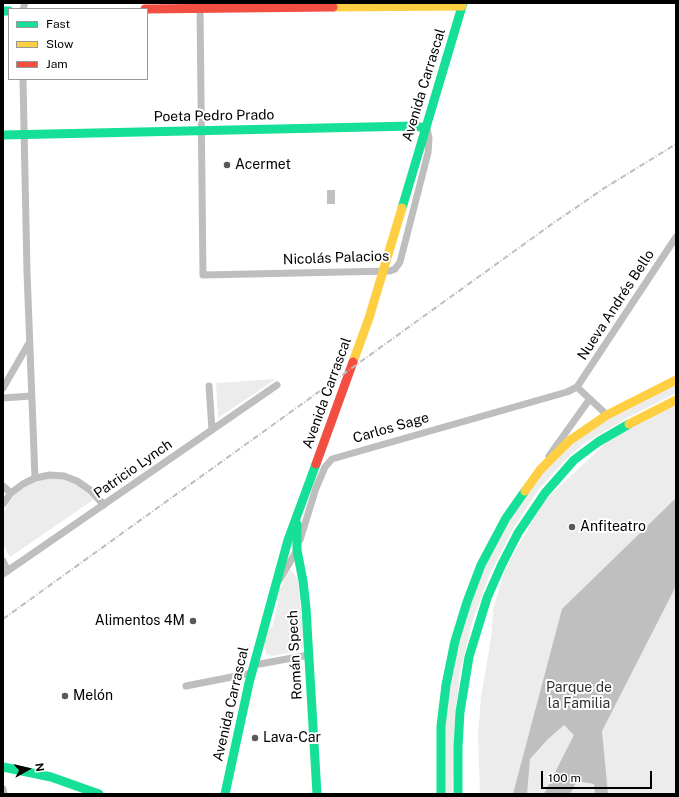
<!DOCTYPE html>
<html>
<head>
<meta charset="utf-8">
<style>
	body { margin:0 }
	#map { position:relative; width:679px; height:797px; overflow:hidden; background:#fff; font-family:"Public Sans",sans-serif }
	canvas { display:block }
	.frame { position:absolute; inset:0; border:4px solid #000; pointer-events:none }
	.legend { position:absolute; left:8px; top:8px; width:140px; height:72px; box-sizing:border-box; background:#fff; border:1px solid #999; margin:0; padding:5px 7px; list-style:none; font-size:12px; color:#000 }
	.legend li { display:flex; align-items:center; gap:8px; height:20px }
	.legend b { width:20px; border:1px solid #999 }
	.north { position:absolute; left:8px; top:749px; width:40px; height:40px; -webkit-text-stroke:3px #fff; paint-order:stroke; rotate:82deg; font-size:11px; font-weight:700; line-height:16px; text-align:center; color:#000 }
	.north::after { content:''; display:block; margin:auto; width:14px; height:18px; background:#000; clip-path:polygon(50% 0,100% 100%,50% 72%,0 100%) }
	.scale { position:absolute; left:541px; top:771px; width:111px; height:18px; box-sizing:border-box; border:2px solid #000; border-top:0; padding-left:5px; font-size:12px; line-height:14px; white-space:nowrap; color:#000; -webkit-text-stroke:3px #fff; paint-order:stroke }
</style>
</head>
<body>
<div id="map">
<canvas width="679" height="797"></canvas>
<div class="frame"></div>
<ul class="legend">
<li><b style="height:5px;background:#16e098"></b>Fast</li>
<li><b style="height:5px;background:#ffcf43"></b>Slow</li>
<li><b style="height:5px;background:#f24e42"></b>Jam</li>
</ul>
<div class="north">N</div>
<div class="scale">100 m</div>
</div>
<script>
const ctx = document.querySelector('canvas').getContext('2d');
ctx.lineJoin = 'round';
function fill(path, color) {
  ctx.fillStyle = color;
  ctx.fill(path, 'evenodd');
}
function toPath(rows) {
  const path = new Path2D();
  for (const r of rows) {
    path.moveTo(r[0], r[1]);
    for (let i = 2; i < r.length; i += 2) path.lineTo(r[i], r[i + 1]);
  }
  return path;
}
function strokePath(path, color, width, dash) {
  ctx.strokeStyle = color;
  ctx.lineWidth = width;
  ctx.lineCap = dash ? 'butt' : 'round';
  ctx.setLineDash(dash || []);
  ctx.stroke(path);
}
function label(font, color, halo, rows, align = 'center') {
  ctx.font = font + ' "Public Sans",sans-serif';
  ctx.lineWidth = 4;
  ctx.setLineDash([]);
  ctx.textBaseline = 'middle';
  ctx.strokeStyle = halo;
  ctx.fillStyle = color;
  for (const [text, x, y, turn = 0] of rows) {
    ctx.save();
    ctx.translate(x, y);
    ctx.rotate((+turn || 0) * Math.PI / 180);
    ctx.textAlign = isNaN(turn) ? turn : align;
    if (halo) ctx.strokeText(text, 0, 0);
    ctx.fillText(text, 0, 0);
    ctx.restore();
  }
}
fill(toPath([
	[276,379,218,418,216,383],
	[676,382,676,393,625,419,582,445,567,458,539,489,514,527,489,576,472,622,460,673,455,717,452,794,443,794,443,737,450,676,478,575,531,484,578,436],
	[676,405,676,794,480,794,478,736,481,697,492,632,493,609,506,567,545,500,606,443,622,432],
	[51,478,63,479,78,485,87,492,93,500,10,557,3,545,3,514,7,505,15,494,32,482],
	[291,570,298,579,304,647,300,651,272,656,267,654,263,646,266,631,272,628,278,603,275,599,289,571]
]), '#ececec');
fill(toPath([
	[327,190,335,190,335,204,327,204],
	[676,498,676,586,602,731,608,794,595,794,594,784,577,781,570,794,544,794,574,735,564,725,547,740,530,759,527,794,513,794,562,609]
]), '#bfbfbf');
strokePath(toPath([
	[200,8,203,275,390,271,395,269,400,262,428,153,429,138,427,129],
	[23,9,25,3],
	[23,79,27,272,35,478],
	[209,386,212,430],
	[577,387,607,415],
	[3,388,29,343],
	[3,398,31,396],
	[549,456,589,400],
	[3,486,11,493],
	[3,504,11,493,23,484,35,478,50,475,64,476,77,481,90,490,104,505],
	[300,540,316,488,325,467,332,459,567,392,577,387,676,237],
	[3,561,8,571],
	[3,574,277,385],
	[280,579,297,550],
	[254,665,309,655],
	[186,686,252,673],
	[3,789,4,794]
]), '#bebebe', 7);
strokePath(toPath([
	[3,11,9,11],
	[3,135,414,126,426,128],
	[402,208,463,3],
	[297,524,297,550,303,581,306,608,317,794],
	[3,767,51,777,99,794],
	[225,794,249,683,288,540,316,464],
	[441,794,441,726,446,685,455,641,467,602,481,565,506,518,525,491],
	[458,794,458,747,460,712,469,657,487,598,502,564,518,533,545,493,574,460,598,442,629,424]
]), '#16e098', 9);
strokePath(toPath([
	[333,7,462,6],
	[353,362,369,318,402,208],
	[629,424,676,400],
	[525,491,540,470,569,441,607,415,676,380]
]), '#ffcf43', 9);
strokePath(toPath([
	[145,9,333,7],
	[316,464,353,362]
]), '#f24e42', 9);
strokePath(toPath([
	[3,619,552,224,603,189,676,144]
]), '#bebebe', 2, [6, 2, 1, 2]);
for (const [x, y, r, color] of [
	[227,165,4,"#595959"],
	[572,527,4,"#595959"],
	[193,621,4,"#595959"],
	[65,696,4,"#595959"],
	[255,738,4,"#595959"]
]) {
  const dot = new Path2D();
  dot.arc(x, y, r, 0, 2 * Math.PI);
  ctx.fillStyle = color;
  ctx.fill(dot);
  strokePath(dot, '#fff', 1.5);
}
label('14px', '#000', '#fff', [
	["Avenida Carrascal",424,85,-73],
	["Poeta Pedro Prado",214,116,-1],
	["Nicolás Palacios",336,258,-2],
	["Nueva Andrés Bello",616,305,-57],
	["Avenida Carrascal",327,393,-70],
	["Carlos Sage",391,428,-16],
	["Patricio Lynch",133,469,-35],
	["Román Spech",295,655,-93],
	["Avenida Carrascal",231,704,-77]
]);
label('14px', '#000', '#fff', [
	["Acermet",235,165],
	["Anfiteatro",580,527],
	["Alimentos 4M",185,621,"right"],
	["Melón",73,696],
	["Lava-Car",263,738]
], 'left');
label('14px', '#333', '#fff', [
	["Parque de",579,688],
	["la Familia",579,704]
]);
</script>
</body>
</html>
